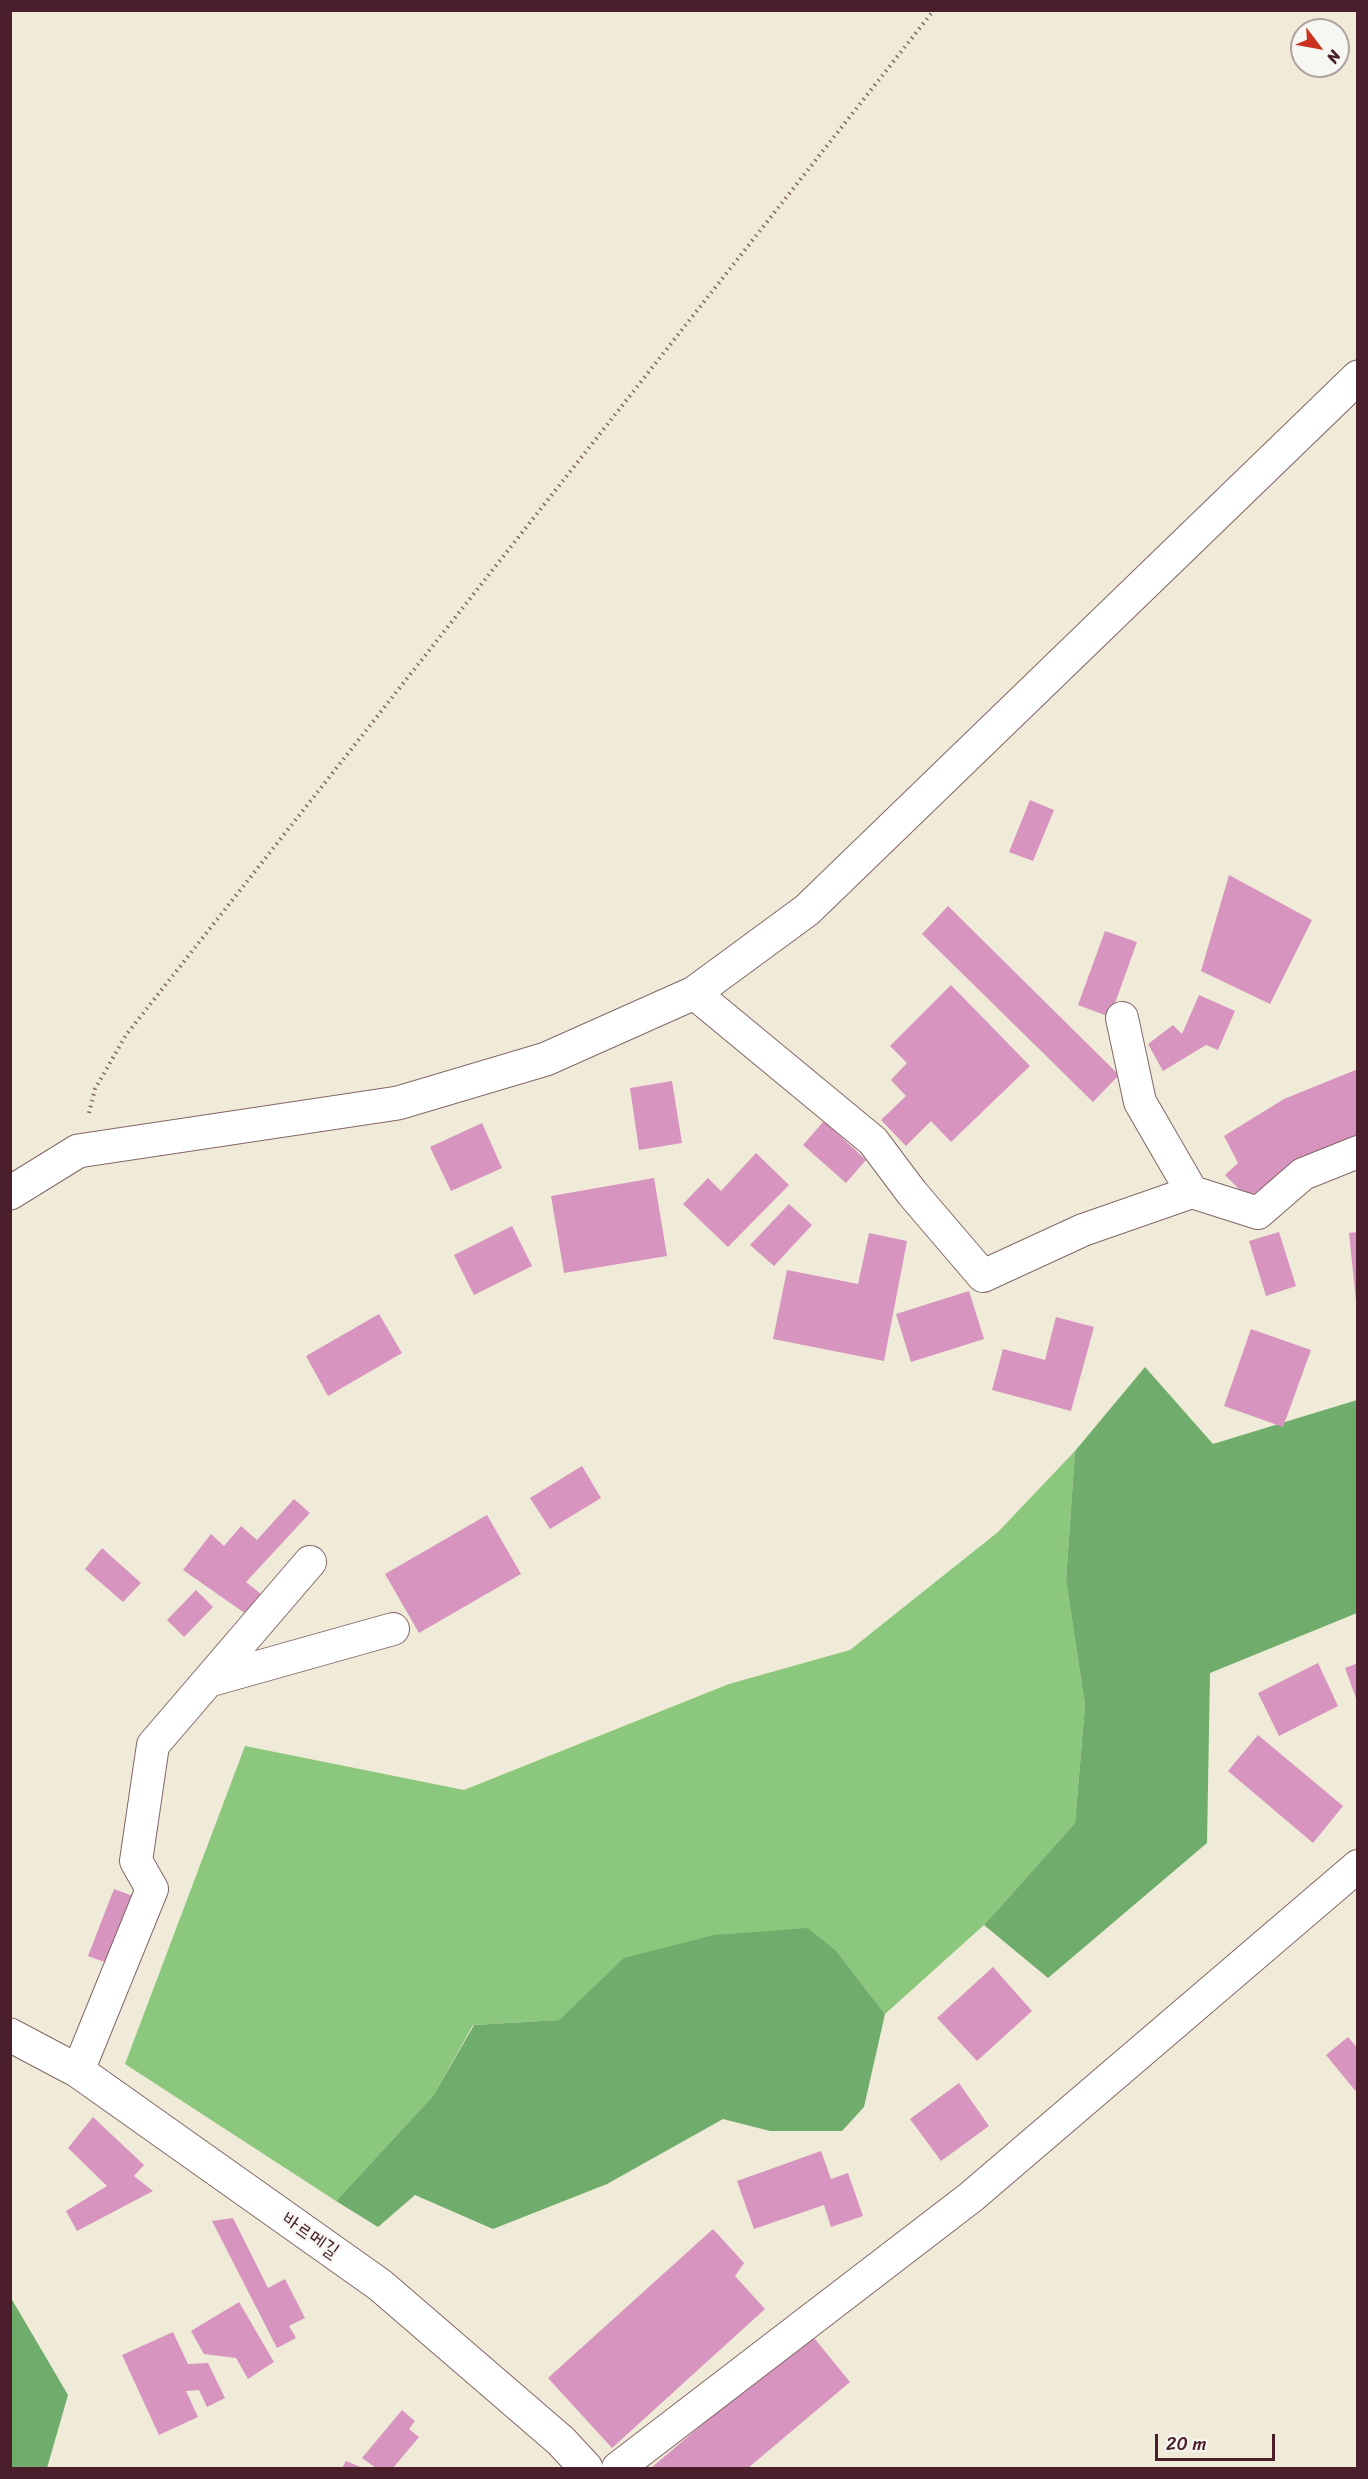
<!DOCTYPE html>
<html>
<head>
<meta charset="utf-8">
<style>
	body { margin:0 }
	#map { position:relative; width:1368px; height:2479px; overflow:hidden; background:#efebd8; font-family:Sriracha,sans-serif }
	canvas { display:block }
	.frame { position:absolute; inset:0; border:12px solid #4a1f2b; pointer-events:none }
	.north { position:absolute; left:1290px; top:18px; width:60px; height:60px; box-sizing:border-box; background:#f6f6f2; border:2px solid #b1a0a2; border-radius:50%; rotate:122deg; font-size:16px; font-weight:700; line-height:24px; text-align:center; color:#4a1f2b }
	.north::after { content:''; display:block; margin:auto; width:21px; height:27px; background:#c8321e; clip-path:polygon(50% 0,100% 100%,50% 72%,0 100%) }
	.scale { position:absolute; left:1155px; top:2434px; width:120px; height:27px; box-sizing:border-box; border:3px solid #4a1f2b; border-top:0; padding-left:8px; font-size:18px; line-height:21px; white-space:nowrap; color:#4a1f2b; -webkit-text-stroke:4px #f6f6f2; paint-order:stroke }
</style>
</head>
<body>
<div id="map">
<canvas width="1368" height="2479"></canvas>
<div class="frame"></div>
<div class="north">N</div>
<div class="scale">20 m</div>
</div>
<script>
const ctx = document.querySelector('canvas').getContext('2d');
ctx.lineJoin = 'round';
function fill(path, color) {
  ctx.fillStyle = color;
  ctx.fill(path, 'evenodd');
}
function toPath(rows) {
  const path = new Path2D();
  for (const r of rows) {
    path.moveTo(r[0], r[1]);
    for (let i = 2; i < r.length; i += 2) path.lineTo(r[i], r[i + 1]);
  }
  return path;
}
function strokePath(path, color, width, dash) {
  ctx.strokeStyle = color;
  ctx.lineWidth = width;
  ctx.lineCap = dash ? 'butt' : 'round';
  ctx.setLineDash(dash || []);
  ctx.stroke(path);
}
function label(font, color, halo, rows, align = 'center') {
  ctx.font = font + ' Sriracha,"Poor Story",sans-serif';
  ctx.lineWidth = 4.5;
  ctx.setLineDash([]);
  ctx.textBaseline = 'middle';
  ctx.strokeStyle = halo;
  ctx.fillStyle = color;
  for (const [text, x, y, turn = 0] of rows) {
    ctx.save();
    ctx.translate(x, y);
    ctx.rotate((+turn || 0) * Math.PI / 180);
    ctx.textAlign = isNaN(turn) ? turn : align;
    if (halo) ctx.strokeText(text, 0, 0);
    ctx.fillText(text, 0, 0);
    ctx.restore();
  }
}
fill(toPath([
	[1075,1451,1066,1580,1085,1705,1075,1823,984,1925,885,2014,837,1952,625,1958,559,2020,473,2025,433,2096,336,2201,125,2064,245,1746,464,1790,729,1684,850,1650,998,1532]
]), '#8bc77c');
fill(toPath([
	[1145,1367,1213,1444,1357,1400,1357,1613,1210,1673,1207,1843,1048,1978,984,1925,1075,1823,1085,1705,1066,1580,1075,1451],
	[808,1928,837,1952,885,2014,864,2107,842,2131,770,2131,723,2119,607,2184,493,2229,415,2195,378,2227,336,2201,433,2096,474,2025,559,2020,624,1958,714,1935],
	[11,2298,68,2395,47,2468,11,2468]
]), '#70ac6c');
fill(toPath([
	[1030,800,1054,810,1033,861,1009,852],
	[1229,875,1312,920,1270,1004,1201,971],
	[948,906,1119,1075,1093,1102,922,934],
	[1105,931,1137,942,1110,1017,1078,1005],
	[951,985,1030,1066,951,1142,931,1121,906,1146,881,1120,906,1096,891,1080,907,1063,890,1046],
	[1199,995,1235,1011,1218,1050,1206,1045,1163,1071,1148,1044,1173,1025,1182,1034],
	[1358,1069,1358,1134,1315,1153,1248,1198,1225,1175,1238,1163,1224,1136,1284,1099],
	[672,1081,682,1143,639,1150,630,1088],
	[824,1121,866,1160,846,1183,803,1145],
	[482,1123,502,1168,451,1191,430,1147],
	[756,1153,789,1185,728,1247,683,1204,708,1178,721,1191],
	[654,1178,667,1256,564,1273,551,1196],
	[789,1204,812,1225,774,1266,750,1245],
	[512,1226,532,1266,474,1295,454,1255],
	[1279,1232,1296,1286,1266,1296,1249,1241],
	[1358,1232,1358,1301,1356,1301,1349,1233],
	[869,1233,907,1241,884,1361,773,1339,787,1270,858,1284],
	[969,1291,984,1339,911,1362,896,1314],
	[379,1314,402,1353,328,1396,306,1356],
	[1056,1317,1094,1327,1071,1411,992,1390,1003,1349,1045,1360],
	[1251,1329,1311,1350,1283,1427,1224,1406],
	[582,1466,601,1498,550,1529,530,1498],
	[294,1499,310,1513,246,1582,261,1594,246,1614,183,1570,211,1534,224,1546,241,1526,257,1540],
	[487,1515,521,1574,419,1633,385,1574],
	[102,1548,141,1583,123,1602,85,1569],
	[196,1590,213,1607,184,1637,167,1620],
	[1318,1663,1338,1706,1279,1736,1258,1693],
	[1358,1663,1358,1701,1357,1701,1345,1668],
	[1258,1735,1343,1806,1313,1843,1228,1771],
	[114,1889,133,1896,107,1963,88,1956],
	[993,1967,1032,2011,977,2061,937,2018],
	[1348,2037,1358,2049,1358,2094,1326,2055],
	[959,2083,989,2126,941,2161,910,2119],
	[93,2117,144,2165,134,2176,153,2191,77,2231,66,2211,107,2186,68,2148],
	[821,2151,831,2179,848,2173,863,2216,831,2227,824,2205,754,2229,737,2181],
	[233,2218,268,2288,285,2279,305,2318,289,2326,296,2338,277,2348,212,2221],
	[713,2229,744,2263,735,2276,765,2309,612,2448,548,2378],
	[239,2302,274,2362,248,2379,236,2358,204,2354,191,2331],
	[173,2332,188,2364,208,2363,225,2398,207,2407,199,2390,186,2391,198,2417,159,2435,122,2355],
	[810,2333,850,2382,748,2468,651,2468],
	[402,2410,415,2421,409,2429,419,2437,393,2468,376,2468,362,2458],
	[346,2461,363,2468,342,2468]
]), '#d794bf');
const street = toPath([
	[694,993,873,1141,912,1193,983,1276,1083,1230,1192,1192,1140,1102,1122,1018],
	[1192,1192,1258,1213,1303,1174,1358,1152],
	[208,1681,393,1629],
	[78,2071,152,1889,136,1861,153,1745,310,1562],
	[618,2468,971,2197,1358,1866]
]);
const secondary = toPath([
	[10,1193,78,1151,398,1103,546,1059,694,993,807,910,1358,377],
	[10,2035,78,2071,380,2285,561,2441,586,2468]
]);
strokePath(street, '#846668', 34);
strokePath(secondary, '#846668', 35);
strokePath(toPath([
	[89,1113,95,1089,126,1035,934,10]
]), '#846668', 4, [1.5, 4.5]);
strokePath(street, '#fff', 32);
strokePath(secondary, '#fff', 33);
label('20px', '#4a1f2b', '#f6f6f2', [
	["바르메길",310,2236,35]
]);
</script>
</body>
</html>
